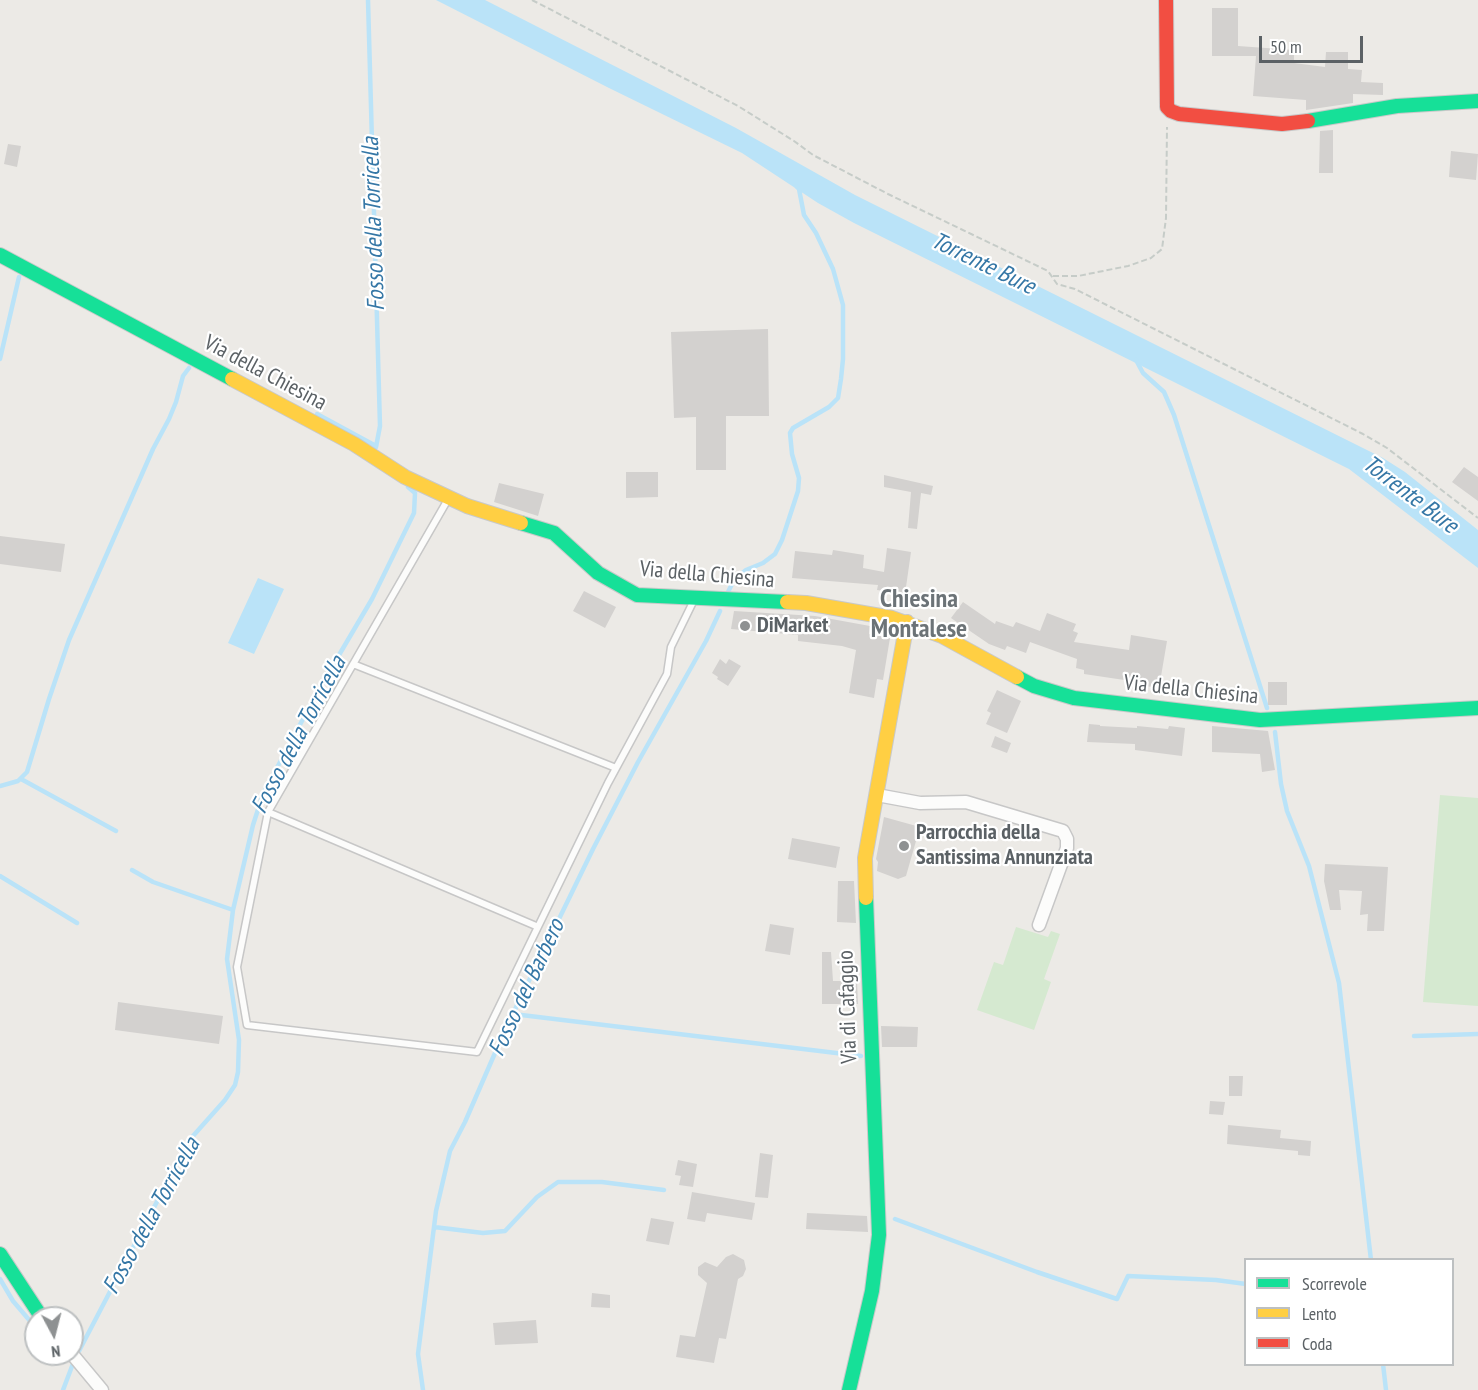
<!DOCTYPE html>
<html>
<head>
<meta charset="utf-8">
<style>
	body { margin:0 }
	#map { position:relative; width:1478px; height:1390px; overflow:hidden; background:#eceae6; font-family:"PT Sans Narrow",sans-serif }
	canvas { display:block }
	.legend { position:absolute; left:1244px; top:1258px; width:210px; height:108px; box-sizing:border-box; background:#fff; border:2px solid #bdc0c1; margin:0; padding:8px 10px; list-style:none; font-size:18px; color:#5b6165 }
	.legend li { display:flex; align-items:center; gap:12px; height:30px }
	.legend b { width:30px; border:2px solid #bdc0c1 }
	.north { position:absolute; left:24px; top:1306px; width:60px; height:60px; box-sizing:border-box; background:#fff; border:2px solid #bdc0c1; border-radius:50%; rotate:173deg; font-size:16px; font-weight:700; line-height:24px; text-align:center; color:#5b6165 }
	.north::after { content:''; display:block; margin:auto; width:21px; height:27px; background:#8e9192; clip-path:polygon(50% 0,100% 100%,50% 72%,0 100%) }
	.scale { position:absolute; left:1259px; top:36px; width:104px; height:27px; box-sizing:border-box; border:3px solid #5b6165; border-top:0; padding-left:8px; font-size:18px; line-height:21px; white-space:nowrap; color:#5b6165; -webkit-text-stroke:4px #fff; paint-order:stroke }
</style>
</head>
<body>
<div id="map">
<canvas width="1478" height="1390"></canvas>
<ul class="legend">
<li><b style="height:8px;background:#16e098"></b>Scorrevole</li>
<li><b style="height:8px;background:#ffcf43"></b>Lento</li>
<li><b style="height:8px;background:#f24e42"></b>Coda</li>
</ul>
<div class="north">N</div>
<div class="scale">50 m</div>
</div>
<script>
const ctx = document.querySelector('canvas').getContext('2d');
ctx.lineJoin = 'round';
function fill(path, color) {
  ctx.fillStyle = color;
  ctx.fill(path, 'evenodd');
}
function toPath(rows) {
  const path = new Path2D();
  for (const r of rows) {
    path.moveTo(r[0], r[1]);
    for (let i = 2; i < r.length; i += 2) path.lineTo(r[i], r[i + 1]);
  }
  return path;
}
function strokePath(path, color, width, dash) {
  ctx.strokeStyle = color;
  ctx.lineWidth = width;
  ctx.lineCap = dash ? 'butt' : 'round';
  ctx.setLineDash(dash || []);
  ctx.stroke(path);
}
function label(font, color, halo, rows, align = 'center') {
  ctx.font = font + ' "PT Sans Narrow",sans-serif';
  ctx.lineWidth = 4.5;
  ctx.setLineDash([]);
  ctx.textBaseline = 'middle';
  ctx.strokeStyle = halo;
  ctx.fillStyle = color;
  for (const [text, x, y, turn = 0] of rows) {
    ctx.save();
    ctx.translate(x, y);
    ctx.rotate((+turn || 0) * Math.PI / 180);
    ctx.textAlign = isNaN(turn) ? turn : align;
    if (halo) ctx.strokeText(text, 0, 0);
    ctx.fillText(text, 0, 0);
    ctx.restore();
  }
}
fill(toPath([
	[1440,795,1478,798,1478,1006,1423,1002],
	[1016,927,1048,937,1051,931,1060,934,1044,979,1051,982,1034,1030,977,1010,994,962,1003,965]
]), '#d5e9d0');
fill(toPath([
	[436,0,485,0,736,128,855,195,1383,458,1405,472,1478,530,1478,568,1349,469,854,223,818,203,742,153,609,88],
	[258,578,284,589,254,654,228,643]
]), '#bae3f8');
strokePath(toPath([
	[368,0,380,426,376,447],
	[0,359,19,277],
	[1136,360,1143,373,1164,392,1174,415,1267,708],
	[317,414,376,446],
	[728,592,734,580,746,570,763,563,775,554,782,540,798,491,799,478,792,454,790,433,793,428,829,407,838,398,841,379,843,359,843,305,833,269,816,233,804,215,799,189,797,187],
	[1275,732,1281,784,1287,811,1309,866,1339,983,1371,1260],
	[21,779,116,831],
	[0,786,18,781,27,772,49,699,69,640,153,449,169,419,176,402,183,376,189,368],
	[132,870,153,882,233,910],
	[0,876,77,923],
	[513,1014,861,1056],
	[1414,1036,1478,1034],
	[895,1219,1037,1272,1117,1299,1128,1276,1216,1280,1246,1284],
	[434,1227,483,1233,505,1231,537,1197,558,1182,602,1182,664,1190],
	[0,1279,13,1301,36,1328],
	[79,1351,185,1148,193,1136,225,1100,235,1085,238,1072,239,1040,227,959,233,910,253,825,263,794,319,689,372,599,414,513,415,493,408,487],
	[1383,1364,1386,1390],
	[63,1390,74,1361],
	[423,1390,418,1354,436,1211,450,1151,465,1122,505,1030,593,849,638,762,706,641,720,611]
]), '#bae3f8', 4.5);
fill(toPath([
	[1212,8,1238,8,1238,46,1294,50,1294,63,1325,67,1326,52,1348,52,1348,69,1362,70,1361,82,1383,83,1383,95,1353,94,1353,103,1306,110,1306,100,1253,96,1256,56,1212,56],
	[1333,130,1333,173,1319,173,1320,131],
	[8,144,21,146,17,167,4,164],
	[1451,151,1478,154,1476,180,1449,177],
	[768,329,769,416,726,416,726,470,696,470,696,417,674,418,671,332],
	[1464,467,1478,477,1478,501,1452,482],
	[626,472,658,472,658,497,626,498],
	[884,475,933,486,931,495,921,493,917,529,908,528,911,492,884,487],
	[499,483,544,494,538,516,494,502],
	[0,536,65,544,61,572,0,564],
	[887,548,911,552,905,594,877,590,878,585,792,578,795,551,832,555,833,550,864,555,863,568,884,572],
	[584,591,616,607,605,628,573,611],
	[963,602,995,624,996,621,1013,627,1016,622,1040,631,1047,613,1076,624,1073,631,1078,633,1074,642,1129,650,1131,635,1167,641,1159,688,1131,684,1131,681,1084,674,1084,670,1076,668,1077,659,1030,642,1026,653,1007,646,1005,650,989,644,951,618],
	[734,611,815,616,870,626,869,634,890,638,883,680,877,679,874,698,849,693,856,650,842,646,798,641,798,635,731,629],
	[720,659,726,664,729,659,741,666,728,686,717,679,718,677,712,673],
	[1268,682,1287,682,1287,705,1268,705],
	[997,690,1021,701,1007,733,986,724,991,713,987,711],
	[1089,724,1100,725,1100,726,1137,728,1137,726,1168,729,1169,726,1185,728,1182,756,1135,750,1135,744,1087,742],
	[1212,726,1268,731,1275,770,1262,772,1260,754,1212,752],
	[995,736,1011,743,1007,753,991,747],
	[884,817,920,827,906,876,898,879,877,871,878,862,876,859],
	[792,838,840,847,836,868,788,859],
	[1325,864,1388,867,1384,931,1367,931,1368,914,1360,915,1362,891,1339,890,1341,910,1330,910,1324,881],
	[838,881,854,881,856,923,837,922],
	[770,924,794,928,790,955,765,951],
	[822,952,831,952,833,981,857,981,858,1004,822,1004],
	[118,1002,223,1016,219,1044,115,1030],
	[881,1026,918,1027,917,1047,882,1047],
	[1229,1076,1243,1076,1242,1096,1229,1096],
	[1210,1101,1225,1102,1223,1115,1209,1114],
	[1228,1125,1281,1130,1280,1138,1311,1141,1310,1156,1298,1155,1298,1151,1227,1144],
	[760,1153,773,1155,768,1198,755,1197],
	[678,1160,697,1164,693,1187,679,1185,681,1176,675,1175],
	[692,1192,755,1203,752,1220,707,1213,705,1222,687,1219],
	[807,1213,867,1216,868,1232,806,1229],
	[651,1218,674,1222,669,1245,646,1241],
	[733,1254,744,1260,746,1269,743,1276,738,1279,726,1339,719,1338,714,1363,676,1357,680,1335,695,1337,707,1283,698,1275,698,1267,705,1262,717,1267,726,1257],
	[592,1293,610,1295,610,1308,591,1307],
	[536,1320,538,1343,495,1345,493,1323]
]), '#d3d1cf');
const lane = toPath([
	[447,501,268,812,237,967,247,1025,477,1052,608,783,667,674,671,647,694,600],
	[353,664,616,768],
	[268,812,536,926]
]);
const street = toPath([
	[877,795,920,803,966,802,1063,831,1067,839,1067,848,1039,925],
	[72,1354,102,1390]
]);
const fast = toPath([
	[1308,121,1397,106,1478,101],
	[0,255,232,379],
	[521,523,554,533,598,573,637,595,787,602],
	[1017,677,1034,686,1074,698,1260,720,1478,708],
	[0,1254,42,1318],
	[849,1390,872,1291,879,1235,866,898]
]);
const slow = toPath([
	[232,379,354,444,405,477,467,506,521,523],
	[787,602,806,603,892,618,942,636,1017,677],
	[866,898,865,858,907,622]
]);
const jam = toPath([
	[1166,0,1167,107,1171,111,1179,114,1282,124,1308,121]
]);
strokePath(lane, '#c7c7c7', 9);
strokePath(street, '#c7c7c7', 15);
strokePath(fast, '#c8c9c9', 16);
strokePath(slow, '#c8c9c9', 16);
strokePath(jam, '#c8c9c9', 16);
strokePath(toPath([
	[532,0,738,106,794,141,813,155,888,194,1048,271,1057,284,1075,289,1363,434,1387,448,1478,518],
	[1053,276,1078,276,1128,266,1151,258,1162,249,1166,218,1167,127]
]), '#c6ccc8', 2, [6, 3]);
strokePath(lane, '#fcfcfb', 6);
strokePath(street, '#fcfcfb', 12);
strokePath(fast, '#16e098', 14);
strokePath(slow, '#ffcf43', 14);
strokePath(jam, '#f24e42', 14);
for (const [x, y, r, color] of [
	[745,626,6,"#8e9192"],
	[904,846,6,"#8e9192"]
]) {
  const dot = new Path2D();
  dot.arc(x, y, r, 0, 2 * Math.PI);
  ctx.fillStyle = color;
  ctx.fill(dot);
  strokePath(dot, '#fff', 2);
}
label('22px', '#5b6165', '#fff', [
	["Via della Chiesina",265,373,28],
	["Via della Chiesina",707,575,5],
	["Via della Chiesina",1191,690,6],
	["Via di Cafaggio",848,1007,-92]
]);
label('bold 22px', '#5b6165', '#fff', [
	["DiMarket",757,626],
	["Parrocchia della",916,833],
	["Santissima Annunziata",916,858]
], 'left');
label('italic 24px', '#3577a6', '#fff', [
	["Fosso della Torricella",374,224,-92],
	["Torrente Bure",983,264,26],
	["Torrente Bure",1410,495,37],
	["Fosso della Torricella",299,735,-62],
	["Fosso del Barbero",527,988,-65],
	["Fosso della Torricella",152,1216,-61]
]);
label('bold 26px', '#6c7377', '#fff', [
	["Chiesina",919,600],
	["Montalese",919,630]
]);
</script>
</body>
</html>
